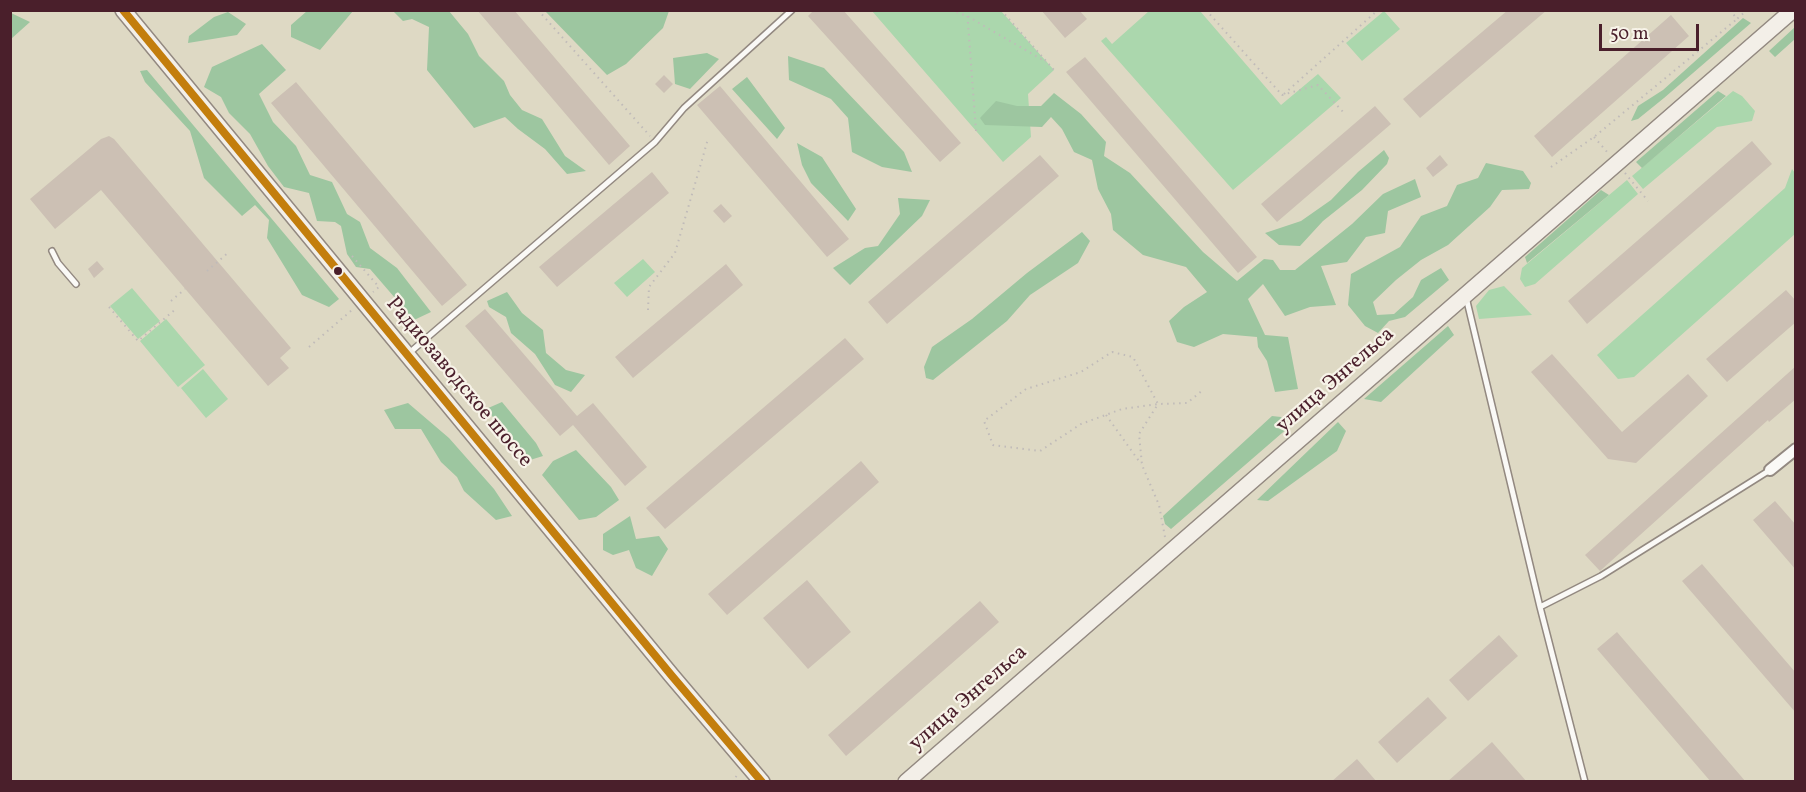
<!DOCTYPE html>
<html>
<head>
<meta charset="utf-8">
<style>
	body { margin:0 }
	#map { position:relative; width:1806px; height:792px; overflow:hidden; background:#ded9c4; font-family:Vollkorn,serif }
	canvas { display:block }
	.frame { position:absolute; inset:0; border:12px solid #4a1f2b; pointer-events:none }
	.scale { position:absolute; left:1599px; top:24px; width:100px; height:27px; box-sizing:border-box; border:3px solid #4a1f2b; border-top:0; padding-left:8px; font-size:18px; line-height:21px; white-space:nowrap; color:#4a1f2b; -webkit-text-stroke:4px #f7f3e8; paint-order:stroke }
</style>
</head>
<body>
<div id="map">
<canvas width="1806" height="792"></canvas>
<div class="frame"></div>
<div class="scale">50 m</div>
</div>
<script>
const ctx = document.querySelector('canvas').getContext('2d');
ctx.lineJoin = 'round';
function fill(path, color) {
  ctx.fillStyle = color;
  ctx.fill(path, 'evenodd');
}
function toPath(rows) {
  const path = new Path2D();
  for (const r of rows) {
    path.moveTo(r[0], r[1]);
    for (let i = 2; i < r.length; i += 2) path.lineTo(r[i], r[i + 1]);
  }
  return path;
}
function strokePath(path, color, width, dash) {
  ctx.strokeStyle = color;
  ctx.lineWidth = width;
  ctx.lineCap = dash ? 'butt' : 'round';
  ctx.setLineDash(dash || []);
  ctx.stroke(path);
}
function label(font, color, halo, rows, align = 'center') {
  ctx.font = font + ' Vollkorn,serif';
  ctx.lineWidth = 4.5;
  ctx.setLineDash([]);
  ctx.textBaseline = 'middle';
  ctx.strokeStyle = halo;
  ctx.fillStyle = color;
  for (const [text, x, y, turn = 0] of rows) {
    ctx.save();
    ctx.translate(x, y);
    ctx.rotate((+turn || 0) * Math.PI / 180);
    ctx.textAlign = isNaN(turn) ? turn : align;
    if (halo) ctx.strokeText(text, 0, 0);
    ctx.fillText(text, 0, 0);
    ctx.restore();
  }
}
fill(toPath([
	[872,11,1001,11,1054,70,1028,94,1031,137,1003,162],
	[1149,11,1200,11,1281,105,1318,74,1341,98,1233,190,1101,41,1106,37,1112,44],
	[1384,11,1400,29,1362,61,1346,43],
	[1733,91,1742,96,1755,111,1752,121,1717,127,1643,189,1632,176],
	[1792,169,1795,173,1795,234,1634,377,1618,379,1597,355,1785,188],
	[1627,180,1638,194,1535,284,1525,287,1520,279,1522,268],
	[643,259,655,272,627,297,614,283],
	[1504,286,1532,315,1479,319,1476,306,1489,290],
	[132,288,160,321,138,339,110,306],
	[166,319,205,365,178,387,140,341],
	[203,369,228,399,206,418,181,388]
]), '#abd7ad');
fill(toPath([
	[307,11,307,10,353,11,320,50,291,37,291,25],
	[393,11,449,11,468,34,479,56,504,81,510,95,522,110,542,119,565,156,586,171,567,174,545,149,518,129,505,117,474,128,427,70,429,27,412,19,403,21],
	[545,11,669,11,663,28,626,64,607,75],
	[228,12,246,24,237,35,188,43,189,36,214,17],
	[11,13,30,22,11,39],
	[1743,18,1751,23,1664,98,1638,119,1631,121,1638,106,1663,90],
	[1795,27,1795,39,1775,57,1769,51],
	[262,44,286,70,259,94,273,122,296,146,310,175,332,182,347,214,360,222,370,248,397,268,431,312,414,320,370,269,356,267,347,254,341,226,335,222,317,221,309,193,284,187,268,166,250,134,229,113,221,97,204,87,212,67],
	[707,53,719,59,690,89,675,84,673,58],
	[788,56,824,68,904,152,912,172,882,167,852,152,848,118,831,99,789,80],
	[147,70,339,299,329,307,302,295,267,238,269,220,255,205,242,216,204,178,190,131,145,82,140,71],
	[747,77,785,128,777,139,732,89],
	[1718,91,1726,96,1642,168,1636,162],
	[1054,93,1081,114,1106,142,1104,156,1130,173,1203,252,1237,281,1264,259,1273,260,1280,270,1295,270,1352,224,1383,194,1415,179,1421,197,1388,211,1385,233,1366,237,1347,262,1321,266,1336,305,1310,307,1285,316,1263,284,1248,299,1265,335,1288,337,1298,389,1275,392,1267,361,1258,347,1257,337,1223,334,1194,347,1177,342,1169,321,1184,307,1207,292,1186,267,1143,255,1113,230,1111,214,1098,189,1092,160,1074,152,1062,129,1051,117,1042,127,985,125,980,118,996,101,1017,106,1041,106],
	[797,143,822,157,856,209,848,221,811,183,802,165],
	[1384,150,1389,158,1387,164,1362,190,1323,221,1300,246,1279,245,1265,233,1301,221,1331,200,1358,172],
	[1486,163,1523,171,1531,183,1529,189,1502,190,1490,207,1448,245,1421,260,1396,280,1373,302,1377,315,1394,314,1413,297,1421,280,1441,268,1449,280,1405,317,1389,321,1378,333,1365,326,1348,305,1351,274,1400,247,1421,216,1447,206,1457,185,1478,178],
	[1601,190,1609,195,1527,263,1525,257],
	[898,198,930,200,922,216,850,285,833,268,865,248,878,246,900,214],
	[1082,232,1090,241,1078,263,1030,295,1007,321,933,380,926,378,924,367,932,347,972,319,1027,273],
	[507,292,522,313,543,330,546,353,566,370,585,375,571,392,555,385,535,354,511,333,506,317,489,307,487,301],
	[1448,326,1454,335,1381,402,1364,399],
	[502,402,536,443,543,456,530,460,486,409],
	[408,403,449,438,494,489,512,516,496,520,464,491,457,477,441,462,421,429,395,429,384,410],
	[1272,416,1281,417,1289,427,1171,529,1165,524,1163,516],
	[1338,422,1346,431,1337,451,1268,501,1257,500],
	[576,450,611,487,619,500,596,517,579,520,542,475,553,461],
	[630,516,636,539,659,536,668,549,652,576,636,568,629,550,613,555,603,550,603,534]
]), '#9dc6a0');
fill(toPath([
	[477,10,514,10,630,146,609,165],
	[814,10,843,10,961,143,940,162,808,16],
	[1041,10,1079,10,1087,19,1065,38],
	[1508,10,1547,10,1420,118,1403,99],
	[1671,15,1689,36,1552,157,1534,136],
	[1085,57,1257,257,1238,273,1066,72],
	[664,75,673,84,664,93,655,84],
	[296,82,467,285,442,306,271,103],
	[720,86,849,239,827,257,697,105],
	[1375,106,1391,124,1277,222,1261,204],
	[109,136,114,139,291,348,280,358,289,368,268,386,101,190,55,229,30,199,101,139],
	[1752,141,1772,164,1587,324,1568,301],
	[1040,155,1059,176,887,324,868,302],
	[1440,155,1448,165,1433,177,1426,168],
	[652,172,669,193,557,287,539,267],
	[721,204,732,216,724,223,713,211],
	[97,261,104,269,94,278,88,269],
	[726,264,743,285,633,378,615,357],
	[1786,290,1796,301,1796,322,1727,382,1706,359],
	[485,309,577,416,593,403,647,467,625,486,573,425,560,436,465,326],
	[845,338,864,359,665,529,646,508],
	[1552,354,1622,432,1688,374,1708,396,1636,463,1608,459,1531,372],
	[1796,366,1796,399,1769,422,1768,420,1600,571,1585,555],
	[861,461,879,482,727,615,708,594],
	[1775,501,1796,525,1796,570,1753,520],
	[1702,564,1796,673,1796,713,1682,581],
	[807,580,851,632,808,669,763,618],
	[980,601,999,622,846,756,828,735],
	[1617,632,1746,782,1711,782,1597,649],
	[1499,635,1518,656,1468,701,1449,680],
	[1428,697,1447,718,1397,763,1378,742],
	[1492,742,1527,782,1447,782],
	[1357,759,1377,782,1331,782]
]), '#ccc0b4');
const lane = toPath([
	[52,251,58,263,76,284],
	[1466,297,1540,607,1585,782],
	[408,354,655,142,684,108,792,10],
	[1540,607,1601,576,1770,470]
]);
const street = toPath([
	[1770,470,1796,449]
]);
const secondary = toPath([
	[123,10,672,676,762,782],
	[906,782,1793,10]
]);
strokePath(lane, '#938981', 8);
strokePath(street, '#938981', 14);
strokePath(secondary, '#938981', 18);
strokePath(toPath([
	[538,10,650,136],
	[951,10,967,16,1046,62],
	[967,10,976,131],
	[1001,10,1054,70],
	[1206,10,1282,95,1318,85,1345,114],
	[1730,10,1737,19,1747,10],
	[1284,94,1378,10],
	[1594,137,1608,153],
	[1551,167,1594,137,1737,19],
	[1625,173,1648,201],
	[352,256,379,287,373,292],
	[207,271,229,252],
	[171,301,185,289],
	[109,307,138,341,177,308],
	[648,310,649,287,675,253,708,139],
	[309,347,352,310],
	[1106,415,1141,464],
	[1165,537,1159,505,1142,465,1139,434,1158,404,1133,357,1112,352,1081,372,1026,389,984,421,993,445,1040,451,1081,424,1122,409,1158,404,1187,403,1203,390],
	[732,782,738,774]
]), '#c0bbb9', 2, [1.5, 4.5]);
strokePath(lane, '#faf9f6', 5);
strokePath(street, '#faf9f6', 10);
strokePath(secondary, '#f3efe8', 15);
strokePath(toPath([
	[123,10,672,676,762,782]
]), '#c37e0d', 8);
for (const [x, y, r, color] of [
	[338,271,5,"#4a1f2b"]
]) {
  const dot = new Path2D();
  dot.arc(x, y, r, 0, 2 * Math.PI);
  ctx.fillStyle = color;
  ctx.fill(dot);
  strokePath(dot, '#f7f3e8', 2);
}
label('21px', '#4a1f2b', '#f7f3e8', [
	["улица Энгельса",1336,381,-41],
	["Радиозаводское шоссе",458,383,50],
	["улица Энгельса",969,699,-41]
]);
</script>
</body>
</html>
